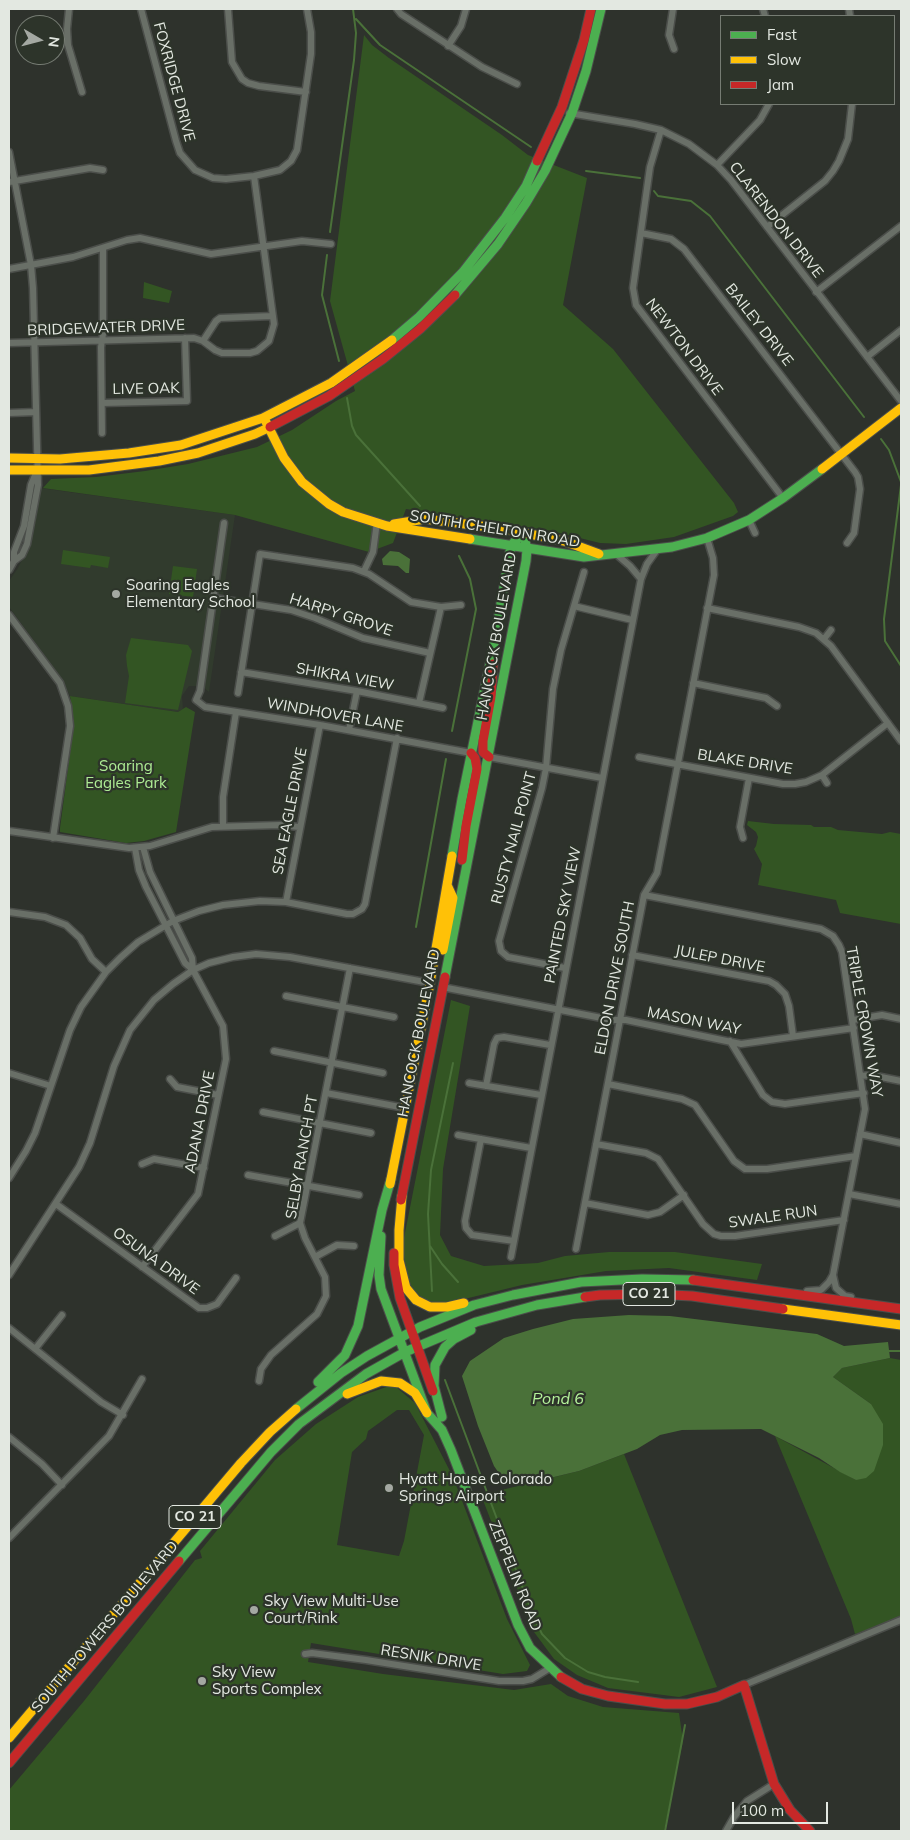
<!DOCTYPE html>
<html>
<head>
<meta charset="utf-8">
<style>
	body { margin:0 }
	#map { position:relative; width:910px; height:1840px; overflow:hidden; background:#2e322c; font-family:Mulish,sans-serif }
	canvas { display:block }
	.frame { position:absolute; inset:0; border:10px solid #e3e8e1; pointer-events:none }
	.legend { position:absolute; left:720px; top:15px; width:175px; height:90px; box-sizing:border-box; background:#2d342a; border:1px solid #767c73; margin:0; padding:6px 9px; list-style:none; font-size:15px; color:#e3e8e1 }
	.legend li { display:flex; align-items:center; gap:10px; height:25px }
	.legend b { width:25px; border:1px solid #767c73 }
	.north { position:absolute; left:15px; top:15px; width:50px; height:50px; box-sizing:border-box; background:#2d342a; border:1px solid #767c73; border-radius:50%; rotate:98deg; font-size:14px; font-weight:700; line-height:20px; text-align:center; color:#e3e8e1 }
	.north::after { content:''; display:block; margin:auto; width:18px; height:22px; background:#a4a8a2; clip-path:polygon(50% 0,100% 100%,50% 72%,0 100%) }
	.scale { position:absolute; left:732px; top:1802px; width:96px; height:22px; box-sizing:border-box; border:2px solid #e3e8e1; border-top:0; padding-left:6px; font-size:15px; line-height:18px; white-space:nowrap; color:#e3e8e1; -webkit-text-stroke:4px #2d342a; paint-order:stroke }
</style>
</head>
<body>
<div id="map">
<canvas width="910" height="1840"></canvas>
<div class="frame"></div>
<ul class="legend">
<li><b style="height:6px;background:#4caf50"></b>Fast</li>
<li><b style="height:6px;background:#ffc107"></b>Slow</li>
<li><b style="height:6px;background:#c62828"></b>Jam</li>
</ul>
<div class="north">N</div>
<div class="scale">100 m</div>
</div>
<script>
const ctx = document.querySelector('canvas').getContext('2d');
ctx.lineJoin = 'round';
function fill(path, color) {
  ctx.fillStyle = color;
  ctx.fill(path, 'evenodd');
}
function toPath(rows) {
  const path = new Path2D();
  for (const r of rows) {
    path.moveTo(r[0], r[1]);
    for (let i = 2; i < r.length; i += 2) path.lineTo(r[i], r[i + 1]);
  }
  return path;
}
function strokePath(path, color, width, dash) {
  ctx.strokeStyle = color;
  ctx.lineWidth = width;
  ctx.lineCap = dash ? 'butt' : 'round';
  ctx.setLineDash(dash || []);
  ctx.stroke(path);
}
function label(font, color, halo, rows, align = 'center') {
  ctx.font = font + ' Mulish,sans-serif';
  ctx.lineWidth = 4.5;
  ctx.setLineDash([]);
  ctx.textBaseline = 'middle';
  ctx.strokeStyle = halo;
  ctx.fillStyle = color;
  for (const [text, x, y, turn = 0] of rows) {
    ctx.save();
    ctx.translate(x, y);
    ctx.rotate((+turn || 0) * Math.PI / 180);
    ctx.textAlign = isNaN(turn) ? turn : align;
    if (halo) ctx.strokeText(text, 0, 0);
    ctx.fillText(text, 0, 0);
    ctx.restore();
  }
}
fill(toPath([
	[40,488,235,515,209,692,202,686,189,686,182,696,183,709,178,712,70,696,60,676,9,607,9,581,18,568,30,543,35,525]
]), '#313b2d');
fill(toPath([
	[364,35,372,45,389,58,502,135,528,155,587,178,563,305,613,349,734,503,738,512,733,516,674,537,626,544,600,543,547,530,406,509,393,543,369,552,235,515,43,488,51,479,96,477,145,471,188,464,257,447,292,430,336,401,355,391,330,301],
	[144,282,172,291,169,303,143,298],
	[63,550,110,557,108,568,91,565,90,568,61,564],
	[173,566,197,569,193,597,169,594],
	[131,638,188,645,192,651,178,710,125,703,129,676,127,666,126,655],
	[70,696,178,712,186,707,195,712,176,832,144,841,126,843,60,832,60,828,74,723],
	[748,821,774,824,811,825,814,827,831,827,838,830,882,834,890,832,901,834,901,924,840,913,836,900,758,885,762,864,754,849,756,846,758,837,756,832,747,825],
	[451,1000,470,1006,443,1169,440,1235,451,1256,484,1266,538,1263,565,1256,609,1252,675,1252,762,1264,757,1280,669,1268,606,1271,522,1285,448,1303,425,1302,410,1286,402,1248],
	[890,1358,901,1360,901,1618,855,1634,851,1619,775,1436,856,1480,871,1404,833,1377,842,1368],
	[389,1386,396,1387,415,1403,453,1477,507,1619,530,1665,527,1671,503,1674,311,1643,308,1662,383,1674,514,1690,551,1684,568,1696,603,1707,679,1713,683,1741,664,1831,9,1831,9,1790,84,1701,195,1560,202,1558,200,1551,275,1460,316,1424,358,1397],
	[397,1410,409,1410,424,1435,404,1541,399,1556,337,1545,352,1452,366,1439,368,1431],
	[624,1454,717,1687,679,1697,608,1688,577,1675,554,1659,534,1632,481,1495,579,1471]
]), '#335523');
fill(toPath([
	[390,551,399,552,410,559,409,573,406,573,398,566,383,565,382,559],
	[629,1315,670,1316,817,1334,844,1346,888,1342,890,1358,842,1368,833,1377,871,1404,883,1424,883,1445,874,1471,866,1478,856,1480,840,1472,819,1458,761,1429,682,1430,660,1435,637,1449,579,1471,533,1482,505,1482,494,1466,478,1426,462,1376,470,1361,504,1338,533,1329,573,1319]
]), '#4a7139');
strokePath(toPath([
	[356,19,380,45,531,147],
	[586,171,640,178],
	[654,191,658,196,691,201,710,216,864,417],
	[330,232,354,60,356,33,353,9],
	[327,255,322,295,339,361],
	[347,398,352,426,356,435,420,506],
	[881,439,889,450,901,482],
	[901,485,884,619,885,641,901,666],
	[452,731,476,609,470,579,459,556],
	[416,927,446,759],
	[430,1246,442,1264,458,1282],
	[432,1291,428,1214,431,1170,453,1063],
	[889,1351,901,1351],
	[445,1380,534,1618,542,1634,565,1658,588,1672,605,1677,638,1682],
	[665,1831,685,1725]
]), '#4a7139', 2);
const street = toPath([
	[69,9,67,29,68,45,82,92],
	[141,9,176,141,180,153,195,170,213,178,226,179,254,176,280,170,291,161,297,150,311,54,311,32,307,9],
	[228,9,232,62,242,79,248,83,259,86,306,92],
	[397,9,401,14,482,67,517,84],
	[673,9,669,35,674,49],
	[763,9,765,16],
	[849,9,850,16],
	[448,46,461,26,466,9],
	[569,113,635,124,661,130,689,144,717,165,731,180,901,401],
	[661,130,650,167,633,288,636,305,783,498],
	[9,152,31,265,33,288,38,485,27,544,22,555,14,561,9,570],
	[717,165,760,120,769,104],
	[9,182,90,168,103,170],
	[767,227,825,181,833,171,839,161,848,139,852,104],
	[641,233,671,239,684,249,855,472,858,477,860,489,854,533,847,543],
	[9,269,73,257,127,240,140,238,211,254,302,241,331,244],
	[816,292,901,226],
	[203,341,216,321,220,318,273,316],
	[9,343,194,338,203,341,215,350,222,353,250,353,257,351,269,341,274,324,254,176],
	[867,357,901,330],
	[102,403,187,401,185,338],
	[9,413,36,412],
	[102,433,101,347,103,334,103,249],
	[749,520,755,533],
	[224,523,200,691,196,700,205,707,320,725,471,753],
	[615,553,630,566,641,579],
	[14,561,14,552,24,526,31,485,36,473],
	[364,571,373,552,377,522],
	[214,598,291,610,315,618,363,638,430,653],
	[574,606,632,620],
	[707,608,799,627,816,633,831,646,901,741],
	[9,615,60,683,68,706,70,726,53,838],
	[824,639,831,630],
	[241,672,357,691,443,708],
	[693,683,766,698,777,706],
	[238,693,260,554,353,568,369,574,411,602,441,607,461,605],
	[419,703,441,607],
	[349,730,357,691],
	[489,757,602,778],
	[639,757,783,784,795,784,806,782,822,775,888,723],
	[822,775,827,783],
	[223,826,223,797,236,712],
	[9,831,129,848,150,846,212,827,280,825,299,827],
	[743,838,740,827,749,778],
	[143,847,150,872,192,958,193,970],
	[135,848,139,870,146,887,185,963,193,970,223,1026,226,1059,198,1194,142,1267],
	[644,895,821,929,833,936,839,945,842,952,865,1109,833,1275,829,1282,821,1290,807,1291],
	[286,902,320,725],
	[9,912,45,917,66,925,80,938,92,959,106,972],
	[632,955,769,981,776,985,785,994,789,1006,793,1036],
	[565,968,508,957,501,951,499,941,542,788,546,768,553,689,561,650,584,572],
	[442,987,612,1020,626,1020,741,1044,854,1028],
	[286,996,394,1017],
	[853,1020,882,1015,901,1019],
	[730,1041,763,1095,772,1102,785,1104,864,1093],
	[274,1051,383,1073],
	[9,1073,51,1086],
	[861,1076,871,1075,901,1081],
	[170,1079,177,1087,218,1095],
	[469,1083,541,1095],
	[608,1084,682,1099,695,1105,734,1161,745,1169,767,1169,856,1156],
	[486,1086,494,1044,497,1038,504,1037,550,1045],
	[326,1093,405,1108],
	[263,1112,371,1133],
	[860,1134,901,1143],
	[458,1135,531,1148],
	[481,1139,465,1221,466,1228,472,1235,514,1241],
	[596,1144,646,1153,658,1159,703,1224,714,1234,721,1236,735,1236,844,1220],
	[142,1164,154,1159,204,1168],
	[248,1175,359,1195],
	[9,1178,26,1151,35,1133,70,1030,81,1007,106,972,120,958,138,942,173,921,199,911,223,905,260,901,286,902,347,914,353,914,362,909,365,904,397,738],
	[849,1194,901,1204],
	[585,1203,648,1215,660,1212,684,1195],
	[56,1204,199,1308,207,1308,217,1304,236,1278],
	[275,1236,300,1223],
	[576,1249,644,895,657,873,714,575,713,558,707,538],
	[315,1257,337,1245,354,1246],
	[511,1257,641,579,647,564,657,550],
	[9,1275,79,1167,90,1143,114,1066,130,1030,154,1000,173,984,193,970,209,963,233,957,256,954,290,957,430,983],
	[833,1275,836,1288,845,1296,851,1297],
	[9,1328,101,1402,123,1415],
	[35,1349,62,1315],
	[259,1381,261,1369,271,1355,317,1314,326,1296,325,1277,305,1238,300,1223,350,968],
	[9,1437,42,1464,62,1485],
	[9,1538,109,1436,142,1379],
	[305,1654,312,1653,366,1660,499,1681,523,1681,532,1679,550,1668],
	[744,1685,901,1620],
	[726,1831,734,1817,747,1801,774,1784]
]);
const fast = toPath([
	[455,295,498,244,526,203,545,171,572,113,586,71,601,9],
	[392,340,419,317,463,272,505,218,526,186,537,161],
	[470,539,584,557,672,547,707,538,749,520,783,498,822,469],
	[452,856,462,799,494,644,511,546,523,532],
	[445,977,526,561,527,549,523,532],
	[381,1236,379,1275,381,1289,427,1413,442,1430,451,1450,518,1625,530,1648,561,1677],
	[318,1382,345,1355,358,1326,382,1210,391,1179],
	[296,1409,341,1373,367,1356,420,1327,474,1305,513,1295,581,1282,642,1279,693,1280],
	[442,1417,434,1386,435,1365,445,1347,454,1339,471,1330],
	[179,1561,271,1452,299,1424,366,1374,405,1352,476,1322,537,1305,585,1297]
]);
const slow = toPath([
	[266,422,284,458,302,482,329,504,343,512,387,526,470,539],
	[9,458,60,459,129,453,181,445,263,418,331,383,392,340],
	[822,469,901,408],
	[9,470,89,470,159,461,198,453,255,434,270,427],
	[394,524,425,519,505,529,564,541,599,554],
	[443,950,453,898,447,885],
	[390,1184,430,983,452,856],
	[402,1196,399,1230,399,1260,406,1288,416,1300,430,1307,447,1307,464,1303],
	[783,1309,901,1325],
	[347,1394,381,1381,400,1383,415,1393,427,1413],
	[9,1738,241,1463,270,1432,296,1409]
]);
const jam = toPath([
	[537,161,562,107,584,40,591,9],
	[270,427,329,396,383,359,420,329,455,295],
	[489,757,483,752,483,741,491,697,493,664],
	[462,860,466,826,477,769,475,758,471,753],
	[401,1200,445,977],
	[394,1253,394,1265,400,1298,433,1391],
	[693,1280,901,1309],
	[585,1297,600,1295,651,1294,692,1296,783,1309],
	[561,1677,582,1689,608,1696,665,1704,687,1704,717,1697,744,1685,774,1784,790,1810,810,1831],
	[9,1763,179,1561]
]);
strokePath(street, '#4b4e4a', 9);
strokePath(fast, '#4b4e4a', 11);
strokePath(slow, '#4b4e4a', 11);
strokePath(jam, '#4b4e4a', 11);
strokePath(street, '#696f67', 6);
strokePath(fast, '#4caf50', 9);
strokePath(slow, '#ffc107', 9);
strokePath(jam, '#c62828', 9);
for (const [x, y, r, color] of [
	[116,594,5,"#a4a8a2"],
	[389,1488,5,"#a4a8a2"],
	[254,1610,5,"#a4a8a2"],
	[202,1681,5,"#a4a8a2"]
]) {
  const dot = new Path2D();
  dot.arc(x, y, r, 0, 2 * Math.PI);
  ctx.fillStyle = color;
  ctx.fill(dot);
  strokePath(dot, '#2d342a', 2);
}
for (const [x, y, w] of [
	[649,1294,52],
	[195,1517,52]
]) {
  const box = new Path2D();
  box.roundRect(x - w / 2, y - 11.5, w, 23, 4);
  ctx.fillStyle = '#2d342a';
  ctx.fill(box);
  strokePath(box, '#e3e8e1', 1);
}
label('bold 14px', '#e3e8e1', null, [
	["CO 21",649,1294],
	["CO 21",195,1517]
]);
label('15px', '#e3e8e1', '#2d342a', [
	["FOXRIDGE DRIVE",174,82,75],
	["CLARENDON DRIVE",776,220,52],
	["BAILEY DRIVE",759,325,52],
	["BRIDGEWATER DRIVE",106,328,-2],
	["NEWTON DRIVE",684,347,53],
	["LIVE OAK",146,389,-1],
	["SOUTH CHELTON ROAD",495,529,9],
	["HARPY GROVE",341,615,18],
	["HANCOCK BOULEVARD",497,636,-80],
	["SHIKRA VIEW",345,677,10],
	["WINDHOVER LANE",335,715,10],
	["BLAKE DRIVE",745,762,9],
	["SEA EAGLE DRIVE",290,811,-79],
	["RUSTY NAIL POINT",514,838,-75],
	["PAINTED SKY VIEW",563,915,-79],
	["JULEP DRIVE",720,959,11],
	["ELDON DRIVE SOUTH",615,978,-79],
	["MASON WAY",694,1021,11],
	["TRIPLE CROWN WAY",864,1022,80],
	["HANCOCK BOULEVARD",419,1033,-79],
	["ADANA DRIVE",200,1122,-79],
	["SELBY RANCH PT",302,1157,-80],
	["SWALE RUN",773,1217,-8],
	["OSUNA DRIVE",156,1261,36],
	["ZEPPELIN ROAD",515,1576,68],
	["SOUTH POWERS BOULEVARD",105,1627,-50],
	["RESNIK DRIVE",431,1658,9]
]);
label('15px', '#e3e8e1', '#2d342a', [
	["Soaring Eagles",126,585],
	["Elementary School",126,602],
	["Hyatt House Colorado",399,1479],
	["Springs Airport",399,1496],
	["Sky View Multi-Use",264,1601],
	["Court/Rink",264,1618],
	["Sky View",212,1672],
	["Sports Complex",212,1689]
], 'left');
label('15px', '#aeec94', '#2d342a', [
	["Soaring",126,766],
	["Eagles Park",126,783]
]);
label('italic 16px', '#b5f39b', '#2d342a', [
	["Pond 6",558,1399]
]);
</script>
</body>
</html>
